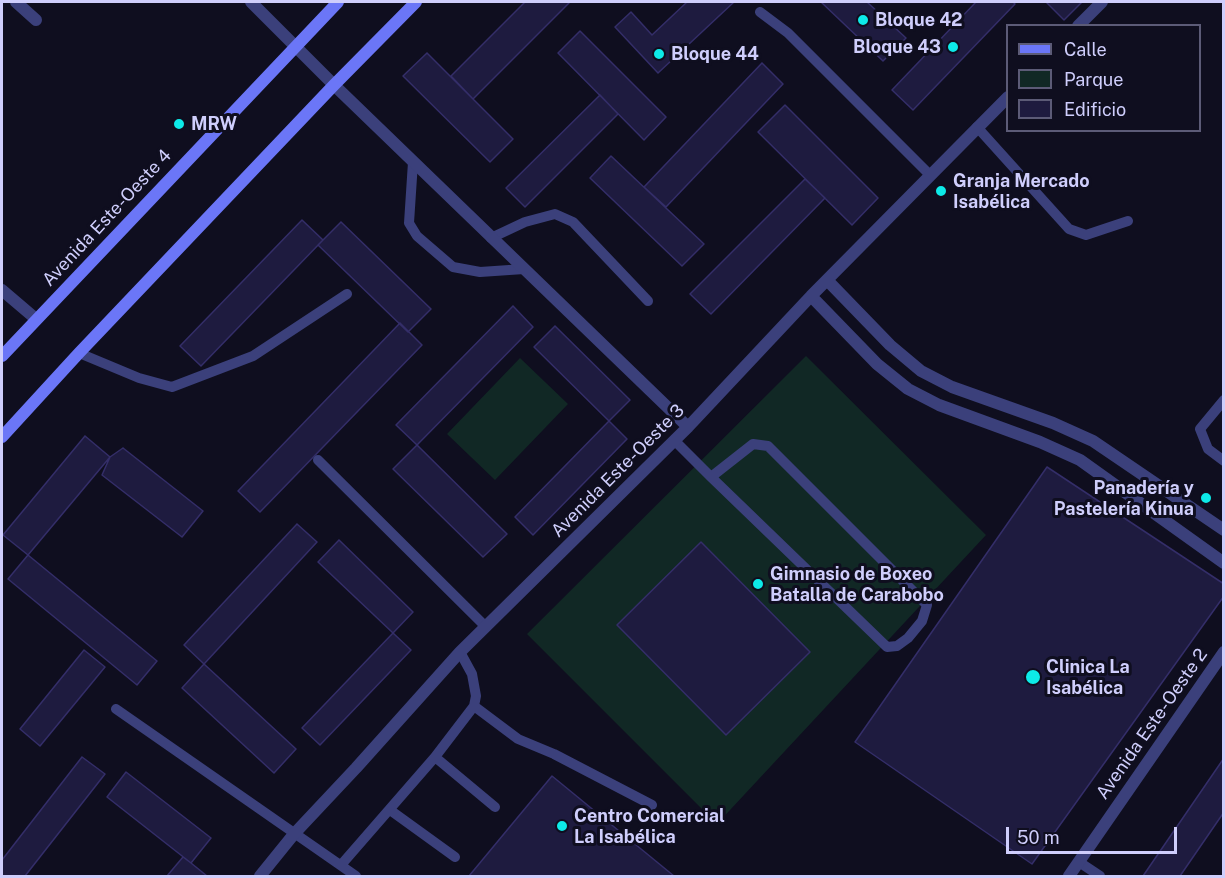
<!DOCTYPE html>
<html>
<head>
<meta charset="utf-8">
<style>
	body { margin:0 }
	#map { position:relative; width:1225px; height:878px; overflow:hidden; background:#0f0e1f; font-family:"Public Sans",sans-serif }
	canvas { display:block }
	.frame { position:absolute; inset:0; border:3px solid #cfcefc; pointer-events:none }
	.legend { position:absolute; left:1006px; top:24px; width:195px; height:108px; box-sizing:border-box; background:#0f0e1f; border:2px solid #5c5b77; margin:0; padding:8px 10px; list-style:none; font-size:18px; color:#cfcefc }
	.legend li { display:flex; align-items:center; gap:12px; height:30px }
	.legend b { width:30px; border:2px solid #5c5b77 }
	.scale { position:absolute; left:1006px; top:827px; width:171px; height:27px; box-sizing:border-box; border:3px solid #cfcefc; border-top:0; padding-left:8px; font-size:18px; line-height:21px; white-space:nowrap; color:#cfcefc; -webkit-text-stroke:4px #0f0e1f; paint-order:stroke }
</style>
</head>
<body>
<div id="map">
<canvas width="1225" height="878"></canvas>
<div class="frame"></div>
<ul class="legend">
<li><b style="height:8px;background:#6b76f7"></b>Calle</li>
<li><b style="height:16px;background:#112825"></b>Parque</li>
<li><b style="height:16px;background:#1e1b3f"></b>Edificio</li>
</ul>
<div class="scale">50 m</div>
</div>
<script>
const ctx = document.querySelector('canvas').getContext('2d');
ctx.lineJoin = 'round';
function fill(path, color) {
  ctx.fillStyle = color;
  ctx.fill(path, 'evenodd');
}
function toPath(rows) {
  const path = new Path2D();
  for (const r of rows) {
    path.moveTo(r[0], r[1]);
    for (let i = 2; i < r.length; i += 2) path.lineTo(r[i], r[i + 1]);
  }
  return path;
}
function strokePath(path, color, width, dash) {
  ctx.strokeStyle = color;
  ctx.lineWidth = width;
  ctx.lineCap = dash ? 'butt' : 'round';
  ctx.setLineDash(dash || []);
  ctx.stroke(path);
}
function label(font, color, halo, rows, align = 'center') {
  ctx.font = font + ' "Public Sans",sans-serif';
  ctx.lineWidth = 6;
  ctx.setLineDash([]);
  ctx.textBaseline = 'middle';
  ctx.strokeStyle = halo;
  ctx.fillStyle = color;
  for (const [text, x, y, turn = 0] of rows) {
    ctx.save();
    ctx.translate(x, y);
    ctx.rotate((+turn || 0) * Math.PI / 180);
    ctx.textAlign = isNaN(turn) ? turn : align;
    if (halo) ctx.strokeText(text, 0, 0);
    ctx.fillText(text, 0, 0);
    ctx.restore();
  }
}
fill(toPath([
	[806,356,986,535,717,824,527,634],
	[520,358,568,404,495,480,447,434]
]), '#112825');
const building = toPath([
	[525,2,570,2,473,99,451,76,525,2],
	[687,2,734,2,658,73,615,27,631,12,652,35,687,2],
	[821,2,867,2,906,38,883,61,821,2],
	[976,2,1013,2,1015,4,913,110,892,90,976,2],
	[1046,2,1082,2,1064,20,1046,2],
	[580,31,666,117,644,140,558,53,580,31],
	[427,53,513,139,490,162,403,76,427,53],
	[762,63,783,84,666,207,644,187,762,63],
	[600,95,618,114,525,207,506,188,600,95],
	[785,105,878,198,852,225,758,132,785,105],
	[611,156,704,244,682,266,590,178,611,156],
	[805,179,825,198,711,314,690,294,805,179],
	[302,220,323,240,201,366,180,346,302,220],
	[341,222,431,309,408,332,318,245,341,222],
	[513,306,533,327,417,445,396,425,513,306],
	[400,323,422,345,260,512,238,491,400,323],
	[555,326,630,400,609,421,534,347,555,326],
	[609,421,627,439,533,535,515,517,609,421],
	[85,436,110,457,28,555,3,535,85,436],
	[417,445,507,534,483,557,393,469,417,445],
	[123,448,203,511,182,537,102,475,110,457,123,448],
	[1047,467,1224,584,1224,596,1032,864,855,742,1047,467],
	[297,524,317,542,204,664,184,645,297,524],
	[339,540,413,612,393,633,318,562,339,540],
	[701,542,810,652,726,735,617,625,701,542],
	[28,555,157,661,137,685,8,579,28,555],
	[393,633,411,650,320,745,302,728,393,633],
	[84,650,105,667,40,746,20,729,84,650],
	[204,664,296,749,274,773,182,688,204,664],
	[82,757,105,774,25,876,2,876,2,860,82,757],
	[1224,758,1224,812,1180,876,1143,876,1224,758],
	[126,772,211,838,191,863,107,797,126,772],
	[552,776,674,876,469,876,552,776],
	[183,857,191,863,207,876,167,876,183,857]
]);
fill(building, '#1e1b3f');
strokePath(building, '#342e69', 1.5);
strokePath(toPath([
	[760,12,788,33,930,175],
	[977,127,1069,229,1086,235,1128,221],
	[413,162,409,223,417,236,453,267,480,272,524,269],
	[491,238,525,222,555,214,573,222,648,301],
	[79,353,139,378,172,387,253,356,347,294],
	[1224,400,1200,429,1208,449,1224,461],
	[675,441,711,477,887,647,897,646,908,638,922,621,927,605,768,446,753,444,711,477],
	[318,460,486,627],
	[474,706,518,739,554,754,652,805],
	[116,709,356,876],
	[435,757,495,807],
	[390,810,455,857],
	[1079,862,1100,876],
	[341,865,435,757,474,706,476,696,472,674,460,652]
]), '#3b407b', 10);
strokePath(toPath([
	[16,2,36,20],
	[251,2,334,85,688,427],
	[1078,26,1102,2],
	[827,280,890,345,921,371,952,387,1053,423,1093,441,1224,530],
	[2,290,36,319],
	[811,296,877,364,908,389,939,405,1040,442,1080,460,1224,563],
	[260,876,294,834,356,768,460,652,688,427,811,296,1008,97],
	[1069,876,1224,652]
]), '#3b407b', 12);
strokePath(toPath([
	[2,356,338,2],
	[2,437,79,353,334,85,416,2]
]), '#6b76f7', 12);
for (const [x, y, r, color] of [
	[863,20,6,"#0deae8"],
	[953,47,6,"#0deae8"],
	[659,54,6,"#0deae8"],
	[179,124,6,"#0deae8"],
	[941,191,6,"#0deae8"],
	[1206,498,6,"#0deae8"],
	[758,584,6,"#0deae8"],
	[1033,677,8,"#0deae8"],
	[562,826,6,"#0deae8"]
]) {
  const dot = new Path2D();
  dot.arc(x, y, r, 0, 2 * Math.PI);
  ctx.fillStyle = color;
  ctx.fill(dot);
  strokePath(dot, '#0f0e1f', 2);
}
label('bold 18px', '#cfcefc', '#0f0e1f', [
	["Bloque 42",875,20],
	["Bloque 43",941,47,"right"],
	["Bloque 44",671,54],
	["MRW",191,124],
	["Granja Mercado",953,181],
	["Isabélica",953,202],
	["Panadería y",1194,488,"right"],
	["Pastelería Kinua",1194,509,"right"],
	["Gimnasio de Boxeo",770,574],
	["Batalla de Carabobo",770,595],
	["Clinica La",1046,667],
	["Isabélica",1046,688],
	["Centro Comercial",574,816],
	["La Isabélica",574,837]
], 'left');
label('18px', '#cfcefc', '#0f0e1f', [
	["Avenida Este-Oeste 4",107,218,-47],
	["Avenida Este-Oeste 3",618,471,-45],
	["Avenida Este-Oeste 2",1152,724,-55]
]);
</script>
</body>
</html>
